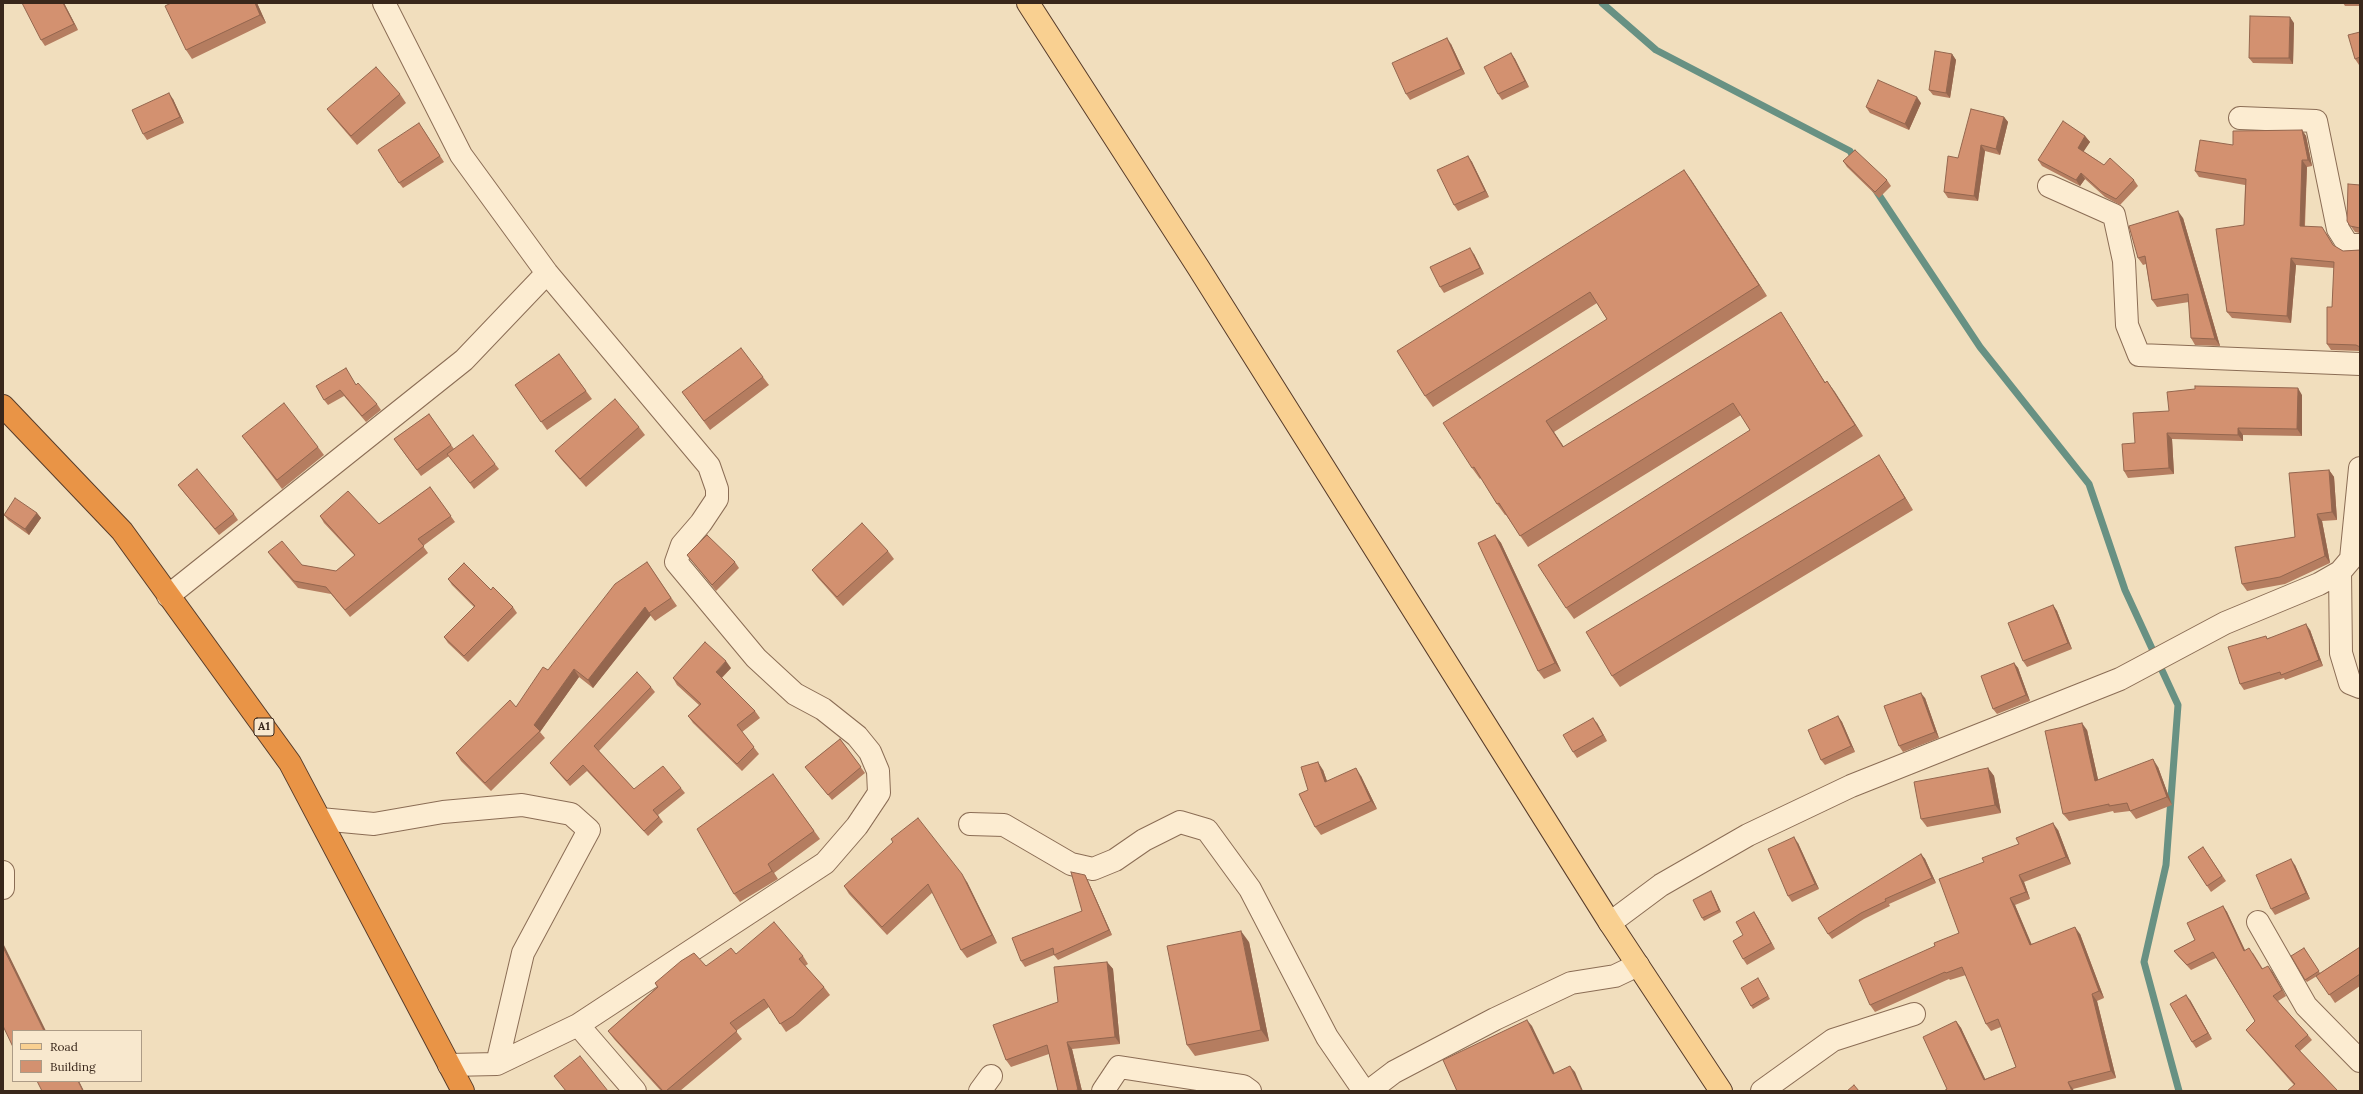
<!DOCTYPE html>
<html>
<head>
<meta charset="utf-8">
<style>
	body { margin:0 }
	#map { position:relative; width:2363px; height:1094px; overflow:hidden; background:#f1debd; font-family:Lora,serif }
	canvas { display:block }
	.frame { position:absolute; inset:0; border:4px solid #39271b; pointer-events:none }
	.legend { position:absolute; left:12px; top:1030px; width:130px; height:52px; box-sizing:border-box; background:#f8e8ce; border:1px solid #ac9b86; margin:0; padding:5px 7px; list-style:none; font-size:12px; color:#39271b }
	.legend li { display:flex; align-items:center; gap:8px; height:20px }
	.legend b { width:20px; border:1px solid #ac9b86 }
</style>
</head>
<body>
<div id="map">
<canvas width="2363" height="1094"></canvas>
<div class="frame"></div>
<ul class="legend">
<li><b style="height:5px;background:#f9d091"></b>Road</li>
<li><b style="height:11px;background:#d39170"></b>Building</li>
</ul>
</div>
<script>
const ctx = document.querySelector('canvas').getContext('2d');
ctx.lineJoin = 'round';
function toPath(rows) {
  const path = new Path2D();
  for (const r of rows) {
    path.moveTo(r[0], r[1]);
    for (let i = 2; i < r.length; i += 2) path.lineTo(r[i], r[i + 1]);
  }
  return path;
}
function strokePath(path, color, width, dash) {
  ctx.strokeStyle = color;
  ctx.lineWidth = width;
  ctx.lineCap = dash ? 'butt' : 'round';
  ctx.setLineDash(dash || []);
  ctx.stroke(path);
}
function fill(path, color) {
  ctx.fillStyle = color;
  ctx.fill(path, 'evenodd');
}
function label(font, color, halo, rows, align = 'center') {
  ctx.font = font + ' Lora,serif';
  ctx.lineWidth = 3.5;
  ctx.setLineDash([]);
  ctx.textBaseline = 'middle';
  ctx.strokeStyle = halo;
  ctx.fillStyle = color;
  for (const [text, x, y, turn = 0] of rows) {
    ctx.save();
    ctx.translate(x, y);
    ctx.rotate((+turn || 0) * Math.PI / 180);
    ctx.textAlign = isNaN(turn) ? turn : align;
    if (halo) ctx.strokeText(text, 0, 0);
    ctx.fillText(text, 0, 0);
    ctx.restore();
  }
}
strokePath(toPath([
	[1602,3,1656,50,1850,151,1856,161],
	[1875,189,1980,347,2089,484,2125,590,2178,705,2166,865,2144,962,2179,1091]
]), '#689183', 7);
const minor = toPath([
	[384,3,461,155,547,273,709,466,717,489,717,499,701,523,682,545,676,562,756,658,795,694,823,709,857,736,870,752,878,771,879,793,857,826,825,863,578,1025,497,1064,449,1065],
	[2240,118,2316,121,2338,229,2348,245,2360,245],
	[2049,186,2114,215,2124,261,2127,325,2139,355,2360,364],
	[2340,572,2341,653,2350,683,2360,687],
	[168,596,464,360,547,273],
	[320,819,374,824,443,812,522,805,571,814,589,830,523,953,497,1064],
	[970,824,1004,825,1071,864,1093,869,1115,860,1144,840,1180,822,1207,830,1250,889,1327,1037,1364,1091],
	[3,872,3,888],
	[2258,922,2306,1006,2360,1061],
	[1610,923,1661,885,1748,835,1851,786,2120,679,2225,623,2319,584,2340,572,2351,559,2360,468],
	[578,1025,635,1091],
	[980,1091,991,1076],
	[1103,1091,1119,1067,1243,1086,1250,1091],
	[1369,1091,1394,1072,1495,1019,1571,983,1615,976,1638,965],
	[1762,1091,1833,1040,1914,1014]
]);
const major = toPath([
	[1028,3,1198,267,1610,923,1721,1091]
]);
const highway = toPath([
	[3,406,122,531,290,763,463,1091]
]);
strokePath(minor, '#8b6d55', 24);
strokePath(major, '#583c2a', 24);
strokePath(highway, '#583c2a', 24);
strokePath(minor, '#fcecd1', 22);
strokePath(major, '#f9d091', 22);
strokePath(highway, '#e99446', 22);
fill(toPath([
	[64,3,78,30,45,46,41,40],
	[257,3,266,23,192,59,186,50],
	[2343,3,2360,3,2360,6,2345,6],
	[2294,23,2293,64,2253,63,2249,58],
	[2360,32,2360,64,2359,65,2355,59],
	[1451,44,1465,74,1410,100,1406,94],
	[1511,53,1515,59,1529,87,1502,100,1498,94],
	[1952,54,1956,60,1950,98,1933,95,1929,90],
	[400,94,406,103,357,145,333,117,327,109],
	[173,99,184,123,147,140,143,134],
	[1921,103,1909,130,1870,113,1866,107],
	[2004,117,2008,122,2000,155,1985,151,1978,201,1948,198,1944,192,1958,158],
	[423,129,444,162,403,188,399,183],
	[2302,130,2306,136,2312,166,2307,167,2305,226,2327,234,2334,246,2343,251,2360,250,2360,351,2331,350,2327,344,2332,307,2334,268,2296,265,2291,323,2232,318,2227,312,2244,225,2245,185,2199,177,2195,171],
	[2085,136,2090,142,2083,151,2104,165,2134,180,2138,186,2120,205,2105,197,2085,179,2080,186,2042,166,2038,160],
	[1468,156,1472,162,1489,197,1458,211,1454,205],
	[1843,161,1887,180,1891,186,1879,198,1847,167],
	[1684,170,1767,296,1554,432,1564,447,1781,312,1788,323,1825,382,1827,381,1863,436,1574,619,1566,608,1750,430,1741,415,1528,547,1506,515,1505,515,1497,504,1481,478,1480,479,1472,468,1607,319,1597,303,1433,407,1425,396],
	[2360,185,2360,233,2355,232,2347,221],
	[2183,218,2220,346,2195,345,2191,338,2189,302,2157,307,2152,300,2146,264,2143,265,2138,258],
	[1474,254,1484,274,1444,293,1440,287],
	[559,354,592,399,547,430,515,385],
	[346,368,356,385,377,404,381,410,366,422,344,396,328,405,324,400],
	[763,377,769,385,710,430,682,392],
	[2302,395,2302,436,2243,435,2243,441,2172,439,2174,474,2128,478,2124,471,2135,443,2169,411],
	[429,414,454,449,495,464,499,469,474,489,449,456,421,476,394,439],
	[639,427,645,435,586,487,561,459,555,451],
	[242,436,318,447,324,455,282,489],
	[1886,466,1913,510,1620,687,1612,676],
	[2329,470,2334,477,2337,520,2322,521,2330,563,2285,584,2247,591,2242,584,2295,537],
	[178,485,234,514,238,520,219,535,182,490],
	[430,487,455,522,423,546,428,553,350,617,331,594,298,588,273,559,268,552,302,565,336,571,355,556,324,523,320,516,379,524],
	[37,513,41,518,29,535,8,520,4,515],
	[1495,535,1501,543,1561,671,1544,679,1538,671],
	[888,551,894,559,843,606,818,578,812,570],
	[687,555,735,562,739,568,716,591],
	[647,562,677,606,655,621,650,615,593,688,579,677,540,732,545,738,491,791,461,761,456,753,516,707,548,670],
	[448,579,491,590,513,607,517,613,468,662,448,643,444,637,474,607,452,585],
	[2053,605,2057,611,2072,649,2027,667,2023,661],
	[2310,630,2323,666,2285,680,2284,678,2244,690,2240,684,2268,638],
	[2014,663,2018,668,2030,701,1997,714,1993,709],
	[731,668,722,678,755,711,760,718,742,732,759,754,742,771,693,723,688,716,699,705,677,685,673,678],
	[651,687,655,692,599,751,634,789,681,788,685,793,658,815,663,822,648,836,587,771,570,786,554,768,550,763],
	[1925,698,1939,738,1903,752,1899,746],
	[1838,716,1842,722,1855,752,1825,765,1821,760],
	[1597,723,1607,741,1577,758,1573,752],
	[2087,730,2098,780,2158,767,2172,805,2136,819,2130,811,2114,813,2113,811,2069,821,2063,814],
	[840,739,865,773,832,800,805,767],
	[1988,768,1994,776,2001,813,1927,827,1921,819],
	[1323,770,1327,781,1361,776,1377,809,1321,835,1315,827,1308,790],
	[773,774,820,839,774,873,778,879,740,902,734,894],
	[2058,830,2071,864,2024,882,2030,899,2015,905,2031,944,2080,934,2104,998,2097,1001,2116,1078,2073,1089,1947,1089,1956,1021,1961,1028,1985,1079,2016,1067,2001,1027,1991,1031,1986,1024,1966,975,1950,980,1949,979,1875,1012,1870,1005,1935,946,1959,933,1984,862],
	[1798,843,1819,889,1792,902,1788,896],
	[2203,847,2226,881,2211,892,2188,857],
	[1921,854,1925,859,1936,883,1889,904,1890,906,1864,919,1832,939,1828,934],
	[2295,865,2310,899,2275,915,2271,909],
	[1085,875,1088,881,1112,935,1058,960,1054,955,1025,967,1021,961,1082,911],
	[967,882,997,943,967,958,961,950,933,892,887,935,849,894,844,886],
	[1711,891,1713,894,1721,912,1704,921,1702,918],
	[2223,906,2227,912,2245,950,2253,953,2263,969,2272,971,2286,996,2278,1001,2308,1035,2312,1040,2300,1051,2338,1091,2294,1085,2250,1035,2246,1030,2255,1021,2216,958,2191,970,2178,956,2174,951,2195,940],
	[1754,912,1758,918,1775,949,1747,965,1743,959,1743,935],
	[1249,942,1269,1041,1195,1056,1187,1045],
	[2360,947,2360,986,2335,1003,2317,976,2307,982,2305,980,2304,948,2320,973],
	[736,954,803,956,808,964,805,966,824,987,830,995,798,1024,786,1032,769,1007,736,1031,742,1039,680,1091,661,1091,614,1039,608,1031,657,987,655,983,706,966],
	[1107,962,1113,969,1120,1044,1072,1049,1082,1091,1058,1091,1049,1054,1011,1067,1006,1060,1058,1002],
	[1760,981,1770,999,1753,1009,1751,1006],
	[2190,1000,2212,1039,2196,1048,2192,1042]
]), '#b57d60');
fill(toPath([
	[63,3,64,3,78,30,74,24],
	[255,3,257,3,266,23,260,15],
	[2290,17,2294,23,2293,64,2289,58],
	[1447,38,1451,44,1465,74,1461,69],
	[1511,53,1515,59,1529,87,1525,81],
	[1952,54,1956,60,1950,98,1946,93],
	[169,93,173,99,184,123,180,117],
	[1917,97,1921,103,1909,130,1905,124],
	[2004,117,2008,122,2000,155,1996,149],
	[2302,130,2306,136,2312,166,2308,160],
	[2085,136,2090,142,2082,154,2078,148],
	[1981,145,1985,151,1978,201,1974,196],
	[1468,156,1472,162,1489,197,1485,191],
	[2302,160,2307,167,2304,232,2300,226],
	[1684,170,1692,181,1767,296,1759,285],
	[2081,173,2085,179,2080,186,2076,180],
	[2178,211,2183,218,2220,346,2215,339],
	[1470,248,1474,254,1484,274,1480,268],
	[2291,258,2296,265,2291,323,2287,316],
	[1781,312,1788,323,1832,394,1825,383],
	[1827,381,1835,392,1863,436,1855,425],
	[2298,388,2302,395,2302,436,2297,429],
	[1546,421,1554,432,1571,458,1563,447],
	[2238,428,2243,435,2243,441,2238,435],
	[2167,433,2172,439,2174,474,2169,468],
	[1879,455,1886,466,1913,510,1905,498],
	[2329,470,2334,477,2337,520,2332,512],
	[37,513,41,518,29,535,25,529],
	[2317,514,2322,521,2330,563,2325,556],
	[1495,535,1501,543,1561,671,1555,663],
	[2053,605,2057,611,2072,649,2068,643],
	[645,607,651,615,593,688,588,680],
	[2306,624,2310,630,2323,666,2319,660],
	[726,661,731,668,720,679,716,672],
	[2014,663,2018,668,2030,701,2026,695],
	[574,669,579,677,540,732,534,725],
	[1921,693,1925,698,1939,738,1935,732],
	[1838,716,1842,722,1855,752,1851,746],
	[1593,718,1597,723,1607,741,1603,735],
	[2082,723,2087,730,2100,788,2095,781],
	[2153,759,2158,767,2172,805,2167,797],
	[1318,762,1323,770,1330,790,1325,782],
	[1356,768,1361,776,1377,809,1371,801],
	[1988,768,1994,776,2001,813,1995,805],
	[2053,823,2058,830,2071,864,2066,857],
	[1794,837,1798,843,1819,889,1815,884],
	[1921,854,1925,859,1936,883,1932,878],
	[2291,859,2295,865,2310,899,2306,893],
	[768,864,778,879,772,871],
	[962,874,967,882,997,943,992,935],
	[1085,875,1088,881,1112,935,1109,930],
	[2019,875,2024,882,2030,899,2026,892],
	[1711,891,1713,894,1721,912,1719,910],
	[2010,898,2015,905,2035,952,2030,945],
	[2223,906,2227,912,2248,957,2244,951],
	[1754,912,1758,918,1775,949,1771,943],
	[2075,927,2080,934,2104,998,2099,991],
	[1241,931,1249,942,1269,1041,1261,1030],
	[3,943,46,1031,44,1031,3,947],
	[1107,962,1113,969,1120,1044,1115,1037],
	[2268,966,2272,971,2286,996,2282,990],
	[2092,994,2097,1001,2116,1078,2111,1071],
	[2186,995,2190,1000,2212,1039,2208,1033],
	[1527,1020,1532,1026,1558,1080,1553,1074],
	[1956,1021,1961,1028,1989,1087,1984,1080],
	[1067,1042,1072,1049,1082,1091,1079,1091,1078,1090],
	[1570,1066,1575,1072,1583,1091,1582,1091],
	[78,1081,79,1081,84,1091,83,1091],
	[2068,1082,2073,1089,2074,1091,2072,1091]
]), '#94664e');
const building = toPath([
	[22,3,63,3,74,24,41,40,22,3],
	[171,3,255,3,260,15,186,50,165,6,171,3],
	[2250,16,2290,17,2289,58,2249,58,2250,16],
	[2360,32,2360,57,2355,59,2348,35,2360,32],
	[1447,38,1461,69,1406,94,1392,63,1447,38],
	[1935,51,1952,54,1946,93,1929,90,1935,51],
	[1511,53,1525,81,1498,94,1484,67,1511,53],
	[376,67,400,94,351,136,327,109,376,67],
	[1878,80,1917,97,1905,124,1866,107,1878,80],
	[169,93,180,117,143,134,132,110,169,93],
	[1971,109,2004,117,1996,149,1981,145,1974,196,1944,192,1948,156,1958,158,1971,109],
	[2063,121,2085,136,2078,148,2104,165,2110,158,2134,180,2116,199,2101,191,2081,173,2076,180,2038,160,2063,121],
	[419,123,440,156,399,183,378,150,419,123],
	[2302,130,2308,160,2302,160,2300,226,2322,227,2333,245,2343,251,2360,250,2360,347,2356,345,2327,344,2327,307,2332,307,2334,262,2291,258,2287,316,2227,312,2216,229,2244,225,2246,179,2195,171,2200,140,2233,145,2233,131,2302,130],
	[1855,150,1887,180,1875,192,1843,161,1855,150],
	[1468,156,1485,191,1454,205,1437,170,1468,156],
	[1684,170,1759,285,1546,421,1563,447,1781,312,1825,383,1827,381,1855,425,1566,608,1538,565,1750,430,1733,403,1520,536,1499,503,1497,504,1474,467,1472,468,1443,423,1607,319,1590,292,1425,396,1397,351,1684,170],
	[2348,184,2360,185,2360,228,2350,226,2347,221,2348,184],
	[2178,211,2215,339,2191,338,2188,294,2152,300,2145,256,2138,258,2129,226,2178,211],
	[1470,248,1480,268,1440,287,1430,267,1470,248],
	[741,348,763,377,704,421,682,392,741,348],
	[559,354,586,391,541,422,515,385,559,354],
	[346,368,356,385,358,383,377,404,362,416,340,390,324,400,316,386,346,368],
	[2195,386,2298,388,2297,429,2238,428,2238,435,2167,433,2169,468,2124,471,2122,444,2135,443,2133,413,2169,411,2167,392,2195,389,2195,386],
	[615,399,639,427,580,479,555,451,615,399],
	[284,403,318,447,277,480,242,436,284,403],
	[429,414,451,445,417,470,394,439,429,414],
	[473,435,495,464,470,483,447,454,473,435],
	[1879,455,1905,498,1612,676,1586,632,1879,455],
	[197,469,234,514,215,529,178,485,197,469],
	[2329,470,2332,512,2317,514,2325,556,2280,577,2242,584,2235,547,2295,537,2289,473,2329,470],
	[430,487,451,516,418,539,424,546,345,610,326,587,294,581,268,552,282,541,302,565,336,571,355,555,320,516,348,491,379,524,430,487],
	[15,498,37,513,25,529,4,515,15,498],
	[862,523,888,551,837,597,812,570,862,523],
	[707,535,735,562,712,585,687,555,707,535],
	[1495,535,1555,663,1538,671,1478,543,1495,535],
	[647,562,671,598,649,613,645,607,588,680,574,669,534,725,540,731,485,783,456,753,510,700,516,707,543,667,548,670,615,584,647,562],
	[464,563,491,590,493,587,513,607,464,656,444,637,475,606,448,579,464,563],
	[2053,605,2068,643,2023,661,2008,623,2053,605],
	[2306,624,2319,660,2281,675,2280,672,2240,684,2228,647,2266,636,2267,639,2306,624],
	[705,642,726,661,716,672,755,711,737,725,754,747,737,764,688,716,701,704,673,678,705,642],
	[2014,663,2026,695,1993,709,1981,676,2014,663],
	[637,672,651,687,594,746,634,789,663,766,681,788,653,810,659,817,644,831,583,765,567,781,550,763,637,672],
	[1921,693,1935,732,1899,746,1884,706,1921,693],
	[1838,716,1851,746,1821,760,1808,730,1838,716],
	[1593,718,1603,735,1573,752,1563,735,1593,718],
	[2082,723,2095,781,2153,759,2167,797,2130,811,2127,803,2109,806,2109,804,2063,814,2045,731,2082,723],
	[840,739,861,767,828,795,805,767,840,739],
	[1318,762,1325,782,1356,768,1371,801,1315,827,1299,794,1308,790,1301,767,1318,762],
	[1988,768,1995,805,1921,819,1914,782,1988,768],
	[773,774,814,831,768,864,772,871,734,894,697,829,773,774],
	[918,818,962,874,992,935,961,950,928,884,882,927,844,886,893,842,891,839,918,818],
	[2053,823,2066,857,2019,875,2026,892,2010,898,2030,945,2075,927,2099,991,2092,994,2111,1071,2068,1082,2072,1091,1944,1091,1947,1089,1923,1037,1956,1021,1984,1080,2016,1067,1998,1019,1986,1024,1962,967,1946,973,1945,972,1870,1005,1859,980,1935,946,1934,943,1959,933,1939,879,1984,862,1982,858,2019,844,2016,838,2053,823],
	[1794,837,1815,884,1788,896,1768,849,1794,837],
	[2203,847,2222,876,2207,886,2188,857,2203,847],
	[1921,854,1932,878,1885,899,1886,901,1861,913,1828,934,1818,918,1921,854],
	[2291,859,2306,893,2271,909,2256,875,2291,859],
	[1071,872,1085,875,1109,930,1054,955,1053,948,1021,961,1012,938,1082,911,1071,872],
	[1711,891,1719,910,1702,918,1693,900,1711,891],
	[2223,906,2244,951,2249,948,2262,969,2268,966,2282,990,2273,996,2308,1035,2295,1046,2338,1091,2287,1091,2295,1084,2246,1030,2255,1021,2213,952,2187,965,2174,951,2195,940,2187,923,2223,906],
	[1754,912,1771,943,1743,959,1733,941,1743,935,1736,922,1754,912],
	[774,922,803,956,799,959,824,987,793,1016,780,1024,764,999,730,1023,737,1031,666,1091,663,1091,608,1031,658,987,655,983,681,961,694,953,706,966,731,948,736,954,774,922],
	[1241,931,1261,1030,1187,1045,1167,946,1241,931],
	[3,947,44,1031,13,1031,13,1047,3,1026,3,947],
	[2360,947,2360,974,2329,995,2316,976,2360,947],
	[2304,948,2319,971,2305,980,2291,956,2304,948],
	[1107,962,1115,1037,1067,1042,1078,1090,1073,1091,1058,1091,1047,1045,1006,1060,993,1025,1058,1002,1054,967,1107,962],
	[1758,978,1768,996,1751,1006,1741,988,1758,978],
	[2186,995,2208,1033,2192,1042,2170,1004,2186,995],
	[1527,1020,1553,1074,1570,1066,1582,1091,1457,1091,1443,1060,1527,1020],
	[580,1056,608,1091,566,1091,554,1076,580,1056],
	[37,1081,78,1081,83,1091,42,1091,37,1081],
	[1854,1085,1859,1091,1847,1091,1854,1085]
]);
fill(building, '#d39170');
strokePath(building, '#94664e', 1);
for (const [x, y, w] of [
	[264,727,20]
]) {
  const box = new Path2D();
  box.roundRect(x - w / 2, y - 9, w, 18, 3);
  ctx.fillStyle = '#f8e8ce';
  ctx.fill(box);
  strokePath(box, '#39271b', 1);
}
label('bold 11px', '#39271b', null, [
	["A1",264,727]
]);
</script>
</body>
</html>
